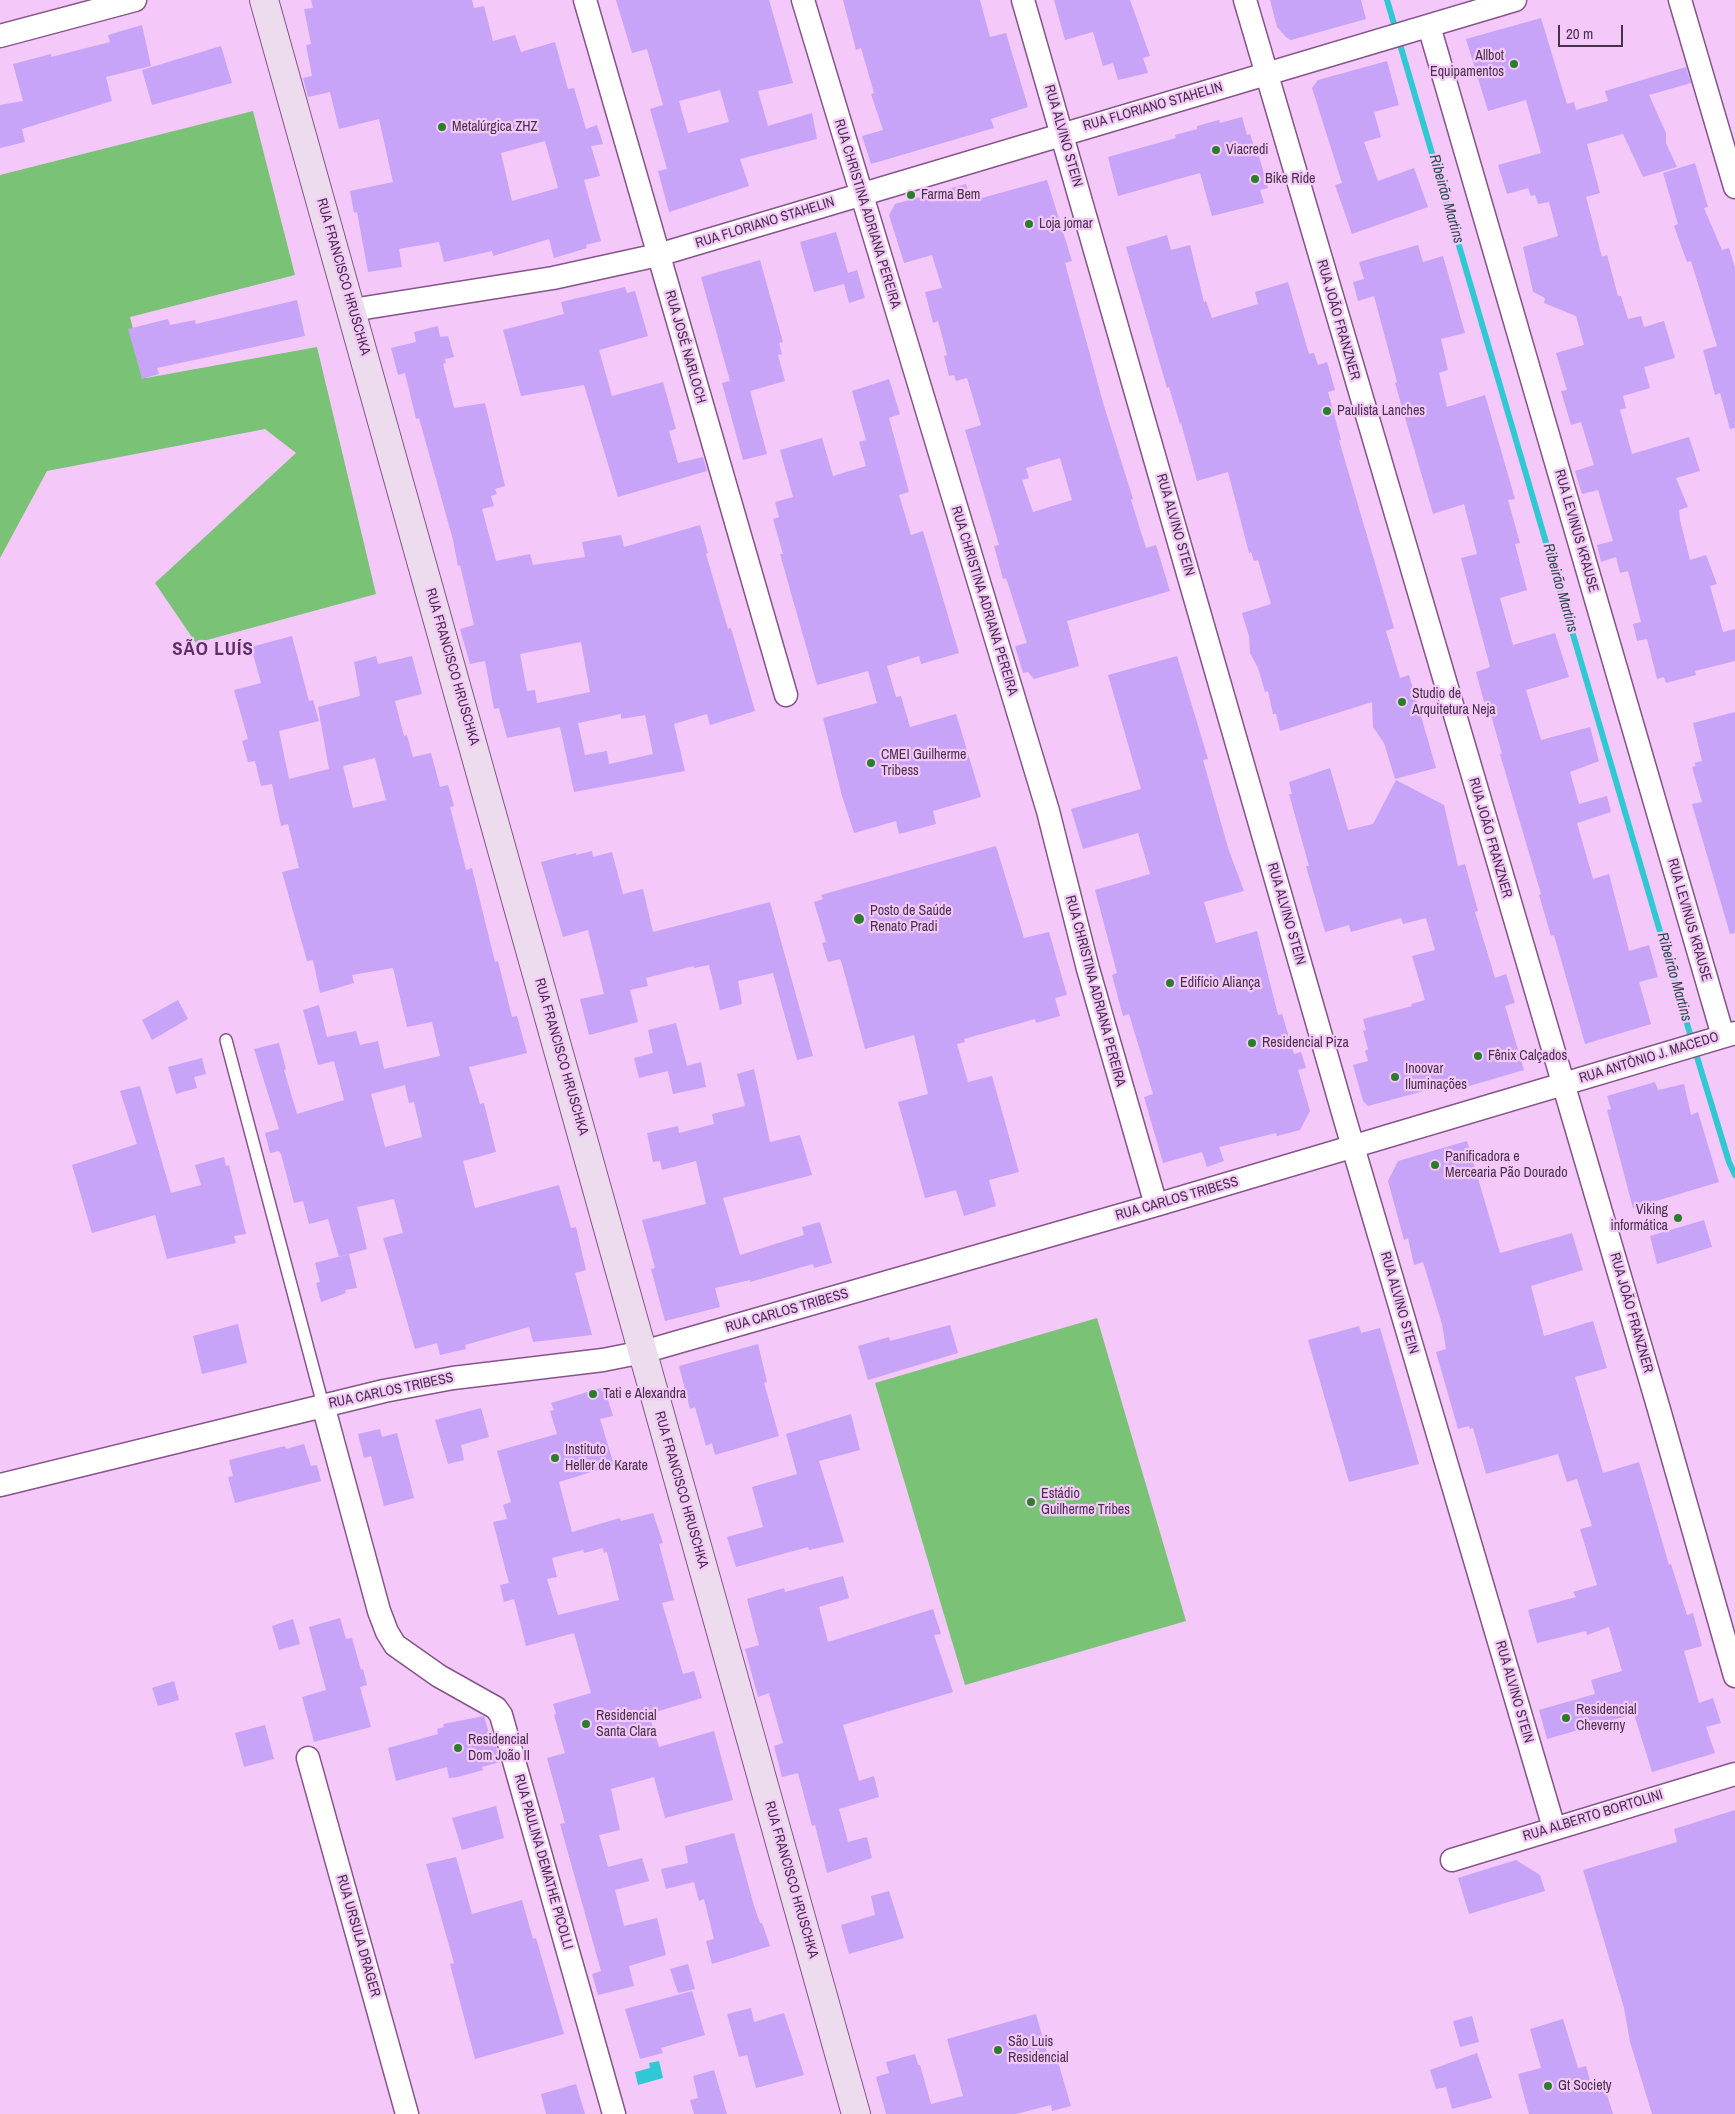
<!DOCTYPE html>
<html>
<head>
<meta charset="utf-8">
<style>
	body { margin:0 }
	#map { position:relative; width:1735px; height:2114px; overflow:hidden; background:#f4c8f9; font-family:"Archivo Narrow",sans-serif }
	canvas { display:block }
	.scale { position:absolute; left:1558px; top:25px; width:65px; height:22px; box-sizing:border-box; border:2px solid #47314a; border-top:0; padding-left:6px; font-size:15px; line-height:18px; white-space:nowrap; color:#47314a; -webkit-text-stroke:4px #f4c8f9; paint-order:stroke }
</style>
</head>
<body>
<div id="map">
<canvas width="1735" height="2114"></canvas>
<div class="scale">20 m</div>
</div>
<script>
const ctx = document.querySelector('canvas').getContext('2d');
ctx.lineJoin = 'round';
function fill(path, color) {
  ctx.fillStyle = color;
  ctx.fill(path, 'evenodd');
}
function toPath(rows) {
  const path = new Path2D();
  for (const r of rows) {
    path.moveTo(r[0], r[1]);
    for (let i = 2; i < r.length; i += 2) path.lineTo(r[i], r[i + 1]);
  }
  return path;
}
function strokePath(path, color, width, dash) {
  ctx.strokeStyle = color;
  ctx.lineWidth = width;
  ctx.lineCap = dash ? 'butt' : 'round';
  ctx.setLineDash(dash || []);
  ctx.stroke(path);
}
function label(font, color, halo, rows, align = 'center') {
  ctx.font = font + ' "Archivo Narrow",sans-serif';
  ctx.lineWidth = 4.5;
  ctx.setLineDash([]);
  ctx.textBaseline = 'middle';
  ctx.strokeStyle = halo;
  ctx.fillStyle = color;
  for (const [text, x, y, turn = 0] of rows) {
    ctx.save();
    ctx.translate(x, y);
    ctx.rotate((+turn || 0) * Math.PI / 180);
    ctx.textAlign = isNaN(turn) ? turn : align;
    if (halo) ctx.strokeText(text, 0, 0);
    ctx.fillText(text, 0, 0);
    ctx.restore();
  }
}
fill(toPath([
	[253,111,295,275,130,317,146,378,317,347,376,594,196,643,155,583,296,453,265,429,47,471,0,558,0,175],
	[1097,1318,1186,1621,965,1685,875,1383]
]), '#79c276');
fill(toPath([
	[659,2061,663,2078,638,2085,635,2072,650,2068,649,2063]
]), '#2fc8d4');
strokePath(toPath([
	[1387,0,1693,1044,1729,1162,1735,1175]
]), '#2fc8d4', 6);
fill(toPath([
	[311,0,472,0,474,8,484,6,493,41,515,35,521,52,555,42,568,89,574,88,586,129,597,125,603,144,591,146,600,176,584,180,601,241,586,245,587,248,554,258,549,239,493,256,492,251,444,262,439,242,399,249,402,267,368,272,357,212,354,213,350,191,393,182,379,119,339,129,330,92,308,97,303,78,312,76,306,45,311,44,304,9,313,8],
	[545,141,558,188,512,201,501,153],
	[616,0,769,0,793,83,758,91,768,126,812,113,817,139,740,159,749,186,669,212,658,171,667,169,650,109,663,105,647,49,632,53],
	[720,90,729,122,688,133,679,101],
	[843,0,980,0,990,37,1006,33,1028,107,991,119,994,128,871,164,862,136,883,130,871,94,874,93,861,48,856,50],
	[1054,0,1130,0,1150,56,1143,58,1148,73,1118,80,1113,63,1103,66,1093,32,1065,40],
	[1270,0,1361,0,1366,19,1291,40,1286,37,1277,27],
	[1541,18,1567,104,1574,102,1576,110,1608,101,1605,91,1686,67,1691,83,1649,95,1666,133,1666,143,1677,167,1643,177,1623,134,1587,144,1600,193,1586,197,1602,257,1607,255,1618,296,1621,296,1628,319,1641,316,1644,327,1664,321,1675,358,1644,367,1650,388,1623,396,1626,408,1620,410,1632,454,1689,437,1700,471,1676,478,1688,507,1679,510,1680,520,1690,560,1706,555,1717,584,1710,586,1723,632,1735,629,1735,661,1695,671,1696,675,1666,683,1664,677,1657,679,1647,639,1637,641,1633,624,1641,622,1628,571,1620,573,1616,557,1601,562,1597,545,1613,541,1598,490,1582,494,1575,471,1594,465,1581,422,1571,425,1561,391,1567,390,1556,353,1584,345,1576,316,1544,303,1545,298,1533,292,1523,247,1558,236,1549,202,1538,204,1535,195,1531,196,1528,188,1507,194,1498,165,1541,153,1526,100,1488,111,1466,39],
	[142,25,151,66,106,77,112,101,22,129,25,142,0,148,0,105,23,101,13,64,51,54,51,57,110,42,108,35],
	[221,46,232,83,152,105,142,70],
	[1387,61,1399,105,1374,112,1381,137,1364,142,1378,181,1414,168,1428,207,1352,234,1335,185,1342,183,1312,88,1318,80],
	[1242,117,1247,135,1250,134,1257,157,1259,156,1268,188,1260,190,1264,203,1212,216,1200,173,1118,196,1108,157,1176,138,1175,135,1197,129,1197,126,1219,120,1220,123],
	[1695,163,1708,207,1704,208,1722,250,1729,248,1735,268,1735,428,1730,429,1720,393,1715,395,1703,350,1717,346,1691,261,1687,262,1674,226,1678,224,1663,173],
	[1047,180,1072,261,1065,263,1104,406,1133,499,1131,500,1146,548,1156,545,1170,591,1067,621,1079,666,1034,679,1028,672,1023,673,1015,646,1027,643,1009,587,1006,578,1003,579,994,546,999,545,965,430,981,425,967,378,956,381,954,375,949,376,944,356,947,355,938,321,933,323,925,292,942,288,932,255,904,263,889,215,895,204,966,184,971,201],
	[1060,458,1072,500,1033,512,1022,480,1029,478,1026,468],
	[836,232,848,273,857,270,865,298,849,303,844,284,814,292,800,242],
	[1167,235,1171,250,1190,245,1204,302,1206,301,1212,318,1258,304,1255,292,1288,282,1309,354,1314,353,1318,365,1327,362,1335,390,1328,392,1341,440,1339,440,1394,628,1386,631,1400,678,1409,675,1436,768,1395,779,1384,743,1373,727,1372,702,1280,731,1276,714,1273,714,1268,691,1265,692,1258,668,1250,653,1249,636,1242,613,1271,604,1258,560,1254,561,1251,552,1249,553,1228,472,1197,481,1181,423,1180,424,1169,387,1167,388,1126,247],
	[1418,245,1423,262,1443,256,1465,333,1441,339,1448,370,1439,373,1447,407,1485,395,1515,499,1508,500,1520,543,1515,544,1527,590,1500,598,1513,645,1555,633,1569,677,1526,690,1541,740,1590,727,1599,761,1570,772,1579,804,1607,796,1611,812,1577,823,1593,879,1609,874,1629,951,1649,945,1658,977,1639,982,1651,1024,1585,1044,1554,935,1551,936,1539,895,1541,894,1500,754,1502,754,1487,701,1484,702,1476,672,1490,667,1461,558,1477,554,1464,504,1433,514,1395,383,1397,382,1374,296,1358,301,1353,282,1364,279,1359,262],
	[760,260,783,342,779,343,782,354,778,355,785,381,750,391,767,454,743,460,722,383,730,381,701,277],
	[625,287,627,293,635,291,648,336,599,350,612,396,663,382,676,429,669,431,678,463,703,457,707,471,618,497,584,385,521,396,503,330,564,314,561,302],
	[297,300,305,336,157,368,159,374,142,379,128,329,168,319,170,325,195,320,196,324],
	[438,326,440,337,448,336,454,357,445,359,446,363,443,364,454,408,485,403,505,486,495,489,497,494,491,496,494,506,482,509,496,561,530,554,533,565,585,557,582,542,621,535,624,547,700,525,708,553,706,554,728,629,731,628,755,711,710,725,707,714,674,724,685,771,574,792,560,727,507,738,499,708,494,709,485,661,470,664,460,629,474,625,460,565,458,566,453,540,419,418,416,419,405,373,398,375,391,348,416,342,414,332],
	[581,642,590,692,537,703,535,690,527,691,520,654],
	[621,714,621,719,645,715,653,754,609,764,607,751,585,755,578,723],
	[889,379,900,414,889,418,909,492,899,495,911,535,923,531,959,653,921,664,919,656,887,666,896,697,901,696,910,727,956,714,981,797,933,811,936,824,899,834,896,821,854,833,842,796,823,718,877,703,868,671,817,685,780,554,783,554,773,519,779,517,775,502,793,497,780,450,822,438,833,476,866,466,859,442,866,440,852,391],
	[292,636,309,701,313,700,319,721,279,731,289,779,329,769,318,707,360,696,354,662,376,656,378,664,412,656,422,694,395,701,404,736,407,735,413,757,431,753,440,787,448,785,454,806,450,807,466,870,472,868,495,962,498,961,512,1017,517,1016,527,1053,469,1067,480,1104,484,1103,496,1152,463,1161,475,1208,559,1185,571,1228,576,1227,586,1270,575,1273,592,1335,533,1342,529,1327,465,1345,466,1349,440,1355,437,1343,415,1349,383,1238,403,1233,394,1199,357,1207,367,1249,339,1257,328,1219,309,1224,303,1201,294,1203,281,1154,279,1151,270,1153,265,1133,279,1129,254,1049,279,1043,286,1069,284,1070,297,1114,344,1100,334,1061,318,1065,303,1010,319,1005,327,1037,356,1031,360,1045,378,1041,384,1069,440,1056,432,1022,407,1027,393,968,352,975,354,983,320,993,313,960,307,961,282,872,299,868,288,824,281,826,272,784,261,786,255,761,248,762,242,741,248,739,234,690,261,683,251,647],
	[375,758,386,800,353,808,343,766],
	[405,1085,409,1103,414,1102,422,1137,385,1147,371,1094],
	[1177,656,1208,759,1203,760,1229,851,1244,891,1204,902,1216,943,1257,931,1278,1015,1282,1014,1294,1054,1301,1052,1306,1068,1298,1070,1310,1111,1300,1130,1277,1136,1276,1133,1219,1147,1224,1161,1207,1167,1202,1152,1163,1163,1144,1097,1153,1094,1129,1014,1123,1016,1112,975,1117,973,1095,890,1150,874,1138,833,1083,849,1071,809,1141,789,1108,675],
	[1735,712,1735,933,1730,934,1692,804,1702,802,1692,767,1696,766,1694,763,1702,761,1693,723],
	[1330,768,1348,830,1373,824,1396,780,1444,805,1458,866,1465,864,1478,911,1475,912,1495,978,1506,974,1515,1003,1505,1006,1524,1070,1452,1091,1450,1084,1368,1106,1363,1101,1353,1065,1368,1061,1365,1051,1368,1049,1363,1031,1366,1030,1363,1019,1412,1006,1411,1004,1425,1000,1412,956,1435,950,1426,918,1403,924,1401,918,1351,932,1349,925,1325,932,1306,866,1309,866,1289,794,1292,794,1289,782],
	[996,846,1024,938,1049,932,1067,995,1055,998,1060,1016,1036,1023,1035,1019,964,1039,965,1042,957,1044,968,1082,992,1076,1019,1172,989,1180,996,1206,964,1216,956,1190,925,1198,898,1102,928,1094,914,1035,865,1049,842,964,840,959,828,962,822,943,826,942,814,902,823,899,821,895],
	[592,851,593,857,612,852,623,894,643,889,653,932,770,902,813,1056,797,1060,773,973,738,981,742,1004,720,1010,709,965,694,968,694,966,646,978,648,986,630,990,638,1022,589,1035,580,999,604,994,588,930,563,937,541,862,576,853,576,855],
	[178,1000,188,1019,152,1040,142,1020],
	[676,1023,687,1066,701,1062,706,1087,673,1094,668,1071,639,1078,634,1058,653,1053,648,1030],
	[202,1058,206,1074,194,1077,197,1088,176,1094,168,1067],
	[754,1069,770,1142,800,1135,812,1175,723,1198,740,1255,804,1235,802,1227,820,1222,832,1263,814,1268,813,1264,750,1282,750,1280,715,1288,720,1307,665,1321,651,1269,655,1268,642,1220,706,1204,696,1161,662,1170,660,1161,653,1162,647,1133,678,1126,679,1133,714,1124,712,1114,745,1106,737,1074],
	[1655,1082,1658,1090,1684,1084,1691,1115,1698,1112,1719,1182,1633,1208,1607,1110,1611,1109,1607,1096],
	[140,1086,171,1193,201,1185,195,1165,224,1157,226,1166,229,1165,246,1234,234,1236,236,1243,167,1259,155,1215,92,1233,72,1165,137,1144,120,1091],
	[1467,1141,1500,1253,1572,1233,1583,1270,1531,1286,1544,1336,1593,1321,1607,1368,1575,1377,1603,1473,1639,1462,1669,1565,1671,1564,1687,1615,1693,1613,1702,1646,1684,1651,1699,1703,1713,1698,1721,1723,1706,1727,1715,1753,1652,1772,1634,1714,1547,1739,1539,1710,1595,1694,1591,1680,1622,1671,1609,1627,1587,1635,1586,1631,1537,1643,1528,1610,1576,1597,1573,1592,1597,1585,1580,1529,1592,1526,1577,1479,1567,1482,1558,1454,1486,1474,1473,1428,1470,1429,1469,1426,1458,1429,1436,1352,1446,1349,1442,1324,1423,1262,1414,1265,1408,1238,1404,1240,1388,1181,1398,1161],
	[1704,1220,1712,1247,1657,1264,1650,1236],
	[349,1254,357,1288,345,1290,346,1293,321,1302,316,1283,320,1282,315,1263],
	[238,1324,247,1363,202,1374,193,1336],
	[950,1325,958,1353,868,1380,858,1346,889,1337,890,1341],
	[1359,1326,1361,1333,1380,1328,1419,1464,1349,1482,1308,1340],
	[758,1344,767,1382,764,1383,779,1436,715,1455,712,1443,706,1446,695,1407,690,1409,679,1366],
	[604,1387,613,1416,600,1419,614,1465,559,1482,572,1532,620,1518,621,1521,653,1513,663,1543,659,1544,674,1600,662,1603,683,1674,694,1671,702,1698,649,1714,659,1747,714,1731,733,1800,665,1818,654,1777,611,1789,620,1830,599,1835,608,1867,642,1858,649,1881,615,1890,624,1926,657,1918,666,1955,629,1966,634,1986,598,1995,592,1974,601,1971,560,1824,565,1823,547,1758,565,1753,554,1715,556,1714,553,1704,591,1693,574,1633,526,1646,514,1599,504,1602,500,1585,509,1583,493,1522,507,1519,503,1505,511,1502,497,1451,557,1434,550,1411,554,1410,551,1403],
	[603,1548,604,1553,607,1552,619,1600,558,1615,547,1579,557,1577,552,1558,583,1550,584,1553],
	[481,1408,489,1437,461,1445,464,1460,448,1464,435,1420],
	[851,1414,860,1450,819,1461,844,1542,809,1550,808,1547,736,1567,727,1537,763,1527,752,1487,797,1474,786,1434],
	[380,1429,382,1437,397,1433,414,1498,384,1506,371,1456,364,1458,358,1434],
	[304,1444,311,1466,317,1465,321,1481,235,1503,228,1477,233,1476,229,1460,285,1446,286,1449],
	[843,1576,849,1598,819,1607,828,1642,933,1609,941,1634,934,1635,953,1692,843,1725,859,1781,874,1776,879,1797,839,1809,848,1842,867,1837,872,1858,827,1873,815,1825,812,1826,798,1773,782,1777,774,1746,783,1743,769,1693,758,1697,745,1649,759,1645,747,1599,784,1588,785,1592],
	[340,1618,346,1639,352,1638,361,1670,363,1669,367,1685,360,1687,371,1727,314,1742,302,1697,326,1690,309,1627],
	[293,1619,300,1644,279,1650,272,1626],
	[174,1681,179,1700,158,1706,152,1688],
	[484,1716,493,1747,496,1746,500,1762,482,1767,483,1770,458,1777,449,1778,447,1767,396,1781,388,1748,438,1734,437,1729,444,1727,443,1724],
	[265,1725,274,1759,244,1767,235,1733],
	[496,1806,504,1838,462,1850,452,1818],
	[1735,1810,1735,2114,1652,2114,1630,2042,1624,2008,1583,1870,1677,1842,1674,1829],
	[734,1833,754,1906,760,1923,762,1923,770,1946,712,1964,706,1941,714,1939,704,1899,699,1901,694,1882,666,1889,661,1869,688,1863,685,1846],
	[456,1857,472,1914,522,1900,533,1939,536,1938,564,2034,475,2059,450,1964,454,1963,426,1864],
	[1516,1860,1540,1875,1545,1891,1469,1914,1458,1878],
	[889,1891,904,1938,849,1954,841,1925,875,1915,871,1896],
	[688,1964,695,1989,678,1993,670,1969],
	[692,1991,705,2035,661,2048,663,2053,640,2059,625,2009],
	[751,2008,754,2022,784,2013,804,2075,756,2088,747,2055,739,2057,727,2014],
	[1036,2014,1050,2064,1058,2062,1071,2106,1052,2111,1051,2105,1016,2114,886,2114,876,2077,889,2073,886,2062,915,2054,918,2065,920,2065,931,2104,963,2096,947,2039],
	[1472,2016,1479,2042,1460,2047,1453,2021],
	[1563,2019,1578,2068,1586,2066,1593,2092,1605,2088,1613,2114,1529,2114,1518,2074,1541,2068,1530,2029],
	[1477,2053,1492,2098,1452,2109,1446,2087,1436,2089,1430,2070],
	[714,2070,727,2114,694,2114,690,2100,698,2098,693,2076],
	[576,2084,585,2114,546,2114,541,2094]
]), '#c7a4f7');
const service = toPath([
	[226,1040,323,1405]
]);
const minor = toPath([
	[585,0,786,695],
	[803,0,1048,811,1088,969,1156,1205],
	[1023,0,1346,1123,1554,1828],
	[1245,0,1658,1406,1735,1676],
	[1680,0,1735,187],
	[1429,26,1723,1036],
	[0,36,135,0],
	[352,310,553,278,658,255,1515,0],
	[323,1405,379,1611,387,1632,395,1645,439,1676,496,1708,501,1715,614,2114],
	[0,1485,384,1391,453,1378,603,1360,643,1352,1156,1205,1735,1033],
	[308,1758,407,2114],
	[1452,1860,1735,1774]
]);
const secondary = toPath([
	[264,0,856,2114]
]);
strokePath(service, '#86548b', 14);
strokePath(minor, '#86548b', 25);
strokePath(secondary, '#86548b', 30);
strokePath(service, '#fff', 11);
strokePath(minor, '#fff', 22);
strokePath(secondary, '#ecdced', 28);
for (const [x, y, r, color] of [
	[1514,64,5,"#2a7d2a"],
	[442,127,5,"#2a7d2a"],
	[1216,150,5,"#2a7d2a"],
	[1255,179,5,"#2a7d2a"],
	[911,195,5,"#2a7d2a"],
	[1029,224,5,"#2a7d2a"],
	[1327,411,5,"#2a7d2a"],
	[1402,702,5,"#2a7d2a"],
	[871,763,5,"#2a7d2a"],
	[859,919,6,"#2a7d2a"],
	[1170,983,5,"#2a7d2a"],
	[1252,1043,5,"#2a7d2a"],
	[1478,1056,5,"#2a7d2a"],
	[1395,1077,5,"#2a7d2a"],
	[1435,1165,5,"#2a7d2a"],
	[1678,1218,5,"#2a7d2a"],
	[593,1394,5,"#2a7d2a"],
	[555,1458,5,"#2a7d2a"],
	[1031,1502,5,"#2a7d2a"],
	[1566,1718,5,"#2a7d2a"],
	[586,1724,5,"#2a7d2a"],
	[458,1748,5,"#2a7d2a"],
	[998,2050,5,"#2a7d2a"],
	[1548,2086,5,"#2a7d2a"]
]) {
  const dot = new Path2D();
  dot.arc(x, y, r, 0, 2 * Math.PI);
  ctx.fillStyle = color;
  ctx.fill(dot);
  strokePath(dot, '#f4c8f9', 2);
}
label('14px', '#47314a', '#f4c8f9', [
	["Allbot",1504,56,"right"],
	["Equipamentos",1504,72,"right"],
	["Metalúrgica ZHZ",452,127],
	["Viacredi",1226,150],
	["Bike Ride",1265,179],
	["Farma Bem",921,195],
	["Loja jomar",1039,224],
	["Paulista Lanches",1337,411],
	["Studio de",1412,694],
	["Arquitetura Neja",1412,710],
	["CMEI Guilherme",881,755],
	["Tribess",881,771],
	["Posto de Saúde",870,911],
	["Renato Pradi",870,927],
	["Edifício Aliança",1180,983],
	["Residencial Piza",1262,1043],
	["Fênix Calçados",1488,1056],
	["Inoovar",1405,1069],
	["Iluminações",1405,1085],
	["Panificadora e",1445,1157],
	["Mercearia Pão Dourado",1445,1173],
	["Viking",1668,1210,"right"],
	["informática",1668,1226,"right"],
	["Tati e Alexandra",603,1394],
	["Instituto",565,1450],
	["Heller de Karate",565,1466],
	["Estádio",1041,1494],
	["Guilherme Tribes",1041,1510],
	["Residencial",1576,1710],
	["Cheverny",1576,1726],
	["Residencial",596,1716],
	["Santa Clara",596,1732],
	["Residencial",468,1740],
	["Dom João II",468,1756],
	["São Luis",1008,2042],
	["Residencial",1008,2058],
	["Gt Society",1558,2086]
], 'left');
label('14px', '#47314a', '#f4c8f9', [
	["RUA FLORIANO STAHELIN",1153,107,-16],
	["RUA ALVINO STEIN",1063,136,74],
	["RUA CHRISTINA ADRIANA PEREIRA",867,214,73],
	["RUA FLORIANO STAHELIN",765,223,-17],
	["RUA FRANCISCO HRUSCHKA",343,277,74],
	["RUA JOÃO FRANZNER",1338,320,74],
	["RUA JOSÉ NARLOCH",685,347,74],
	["RUA ALVINO STEIN",1175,525,74],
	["RUA LEVINUS KRAUSE",1576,531,74],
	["RUA CHRISTINA ADRIANA PEREIRA",984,601,73],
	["RUA FRANCISCO HRUSCHKA",452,667,74],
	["RUA JOÃO FRANZNER",1490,838,74],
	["RUA ALVINO STEIN",1286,914,74],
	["RUA LEVINUS KRAUSE",1689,920,74],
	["RUA CHRISTINA ADRIANA PEREIRA",1095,991,75],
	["RUA FRANCISCO HRUSCHKA",561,1057,74],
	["RUA ANTÔNIO J. MACEDO",1649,1058,-17],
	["RUA CARLOS TRIBESS",1177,1199,-16],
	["RUA ALVINO STEIN",1399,1303,74],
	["RUA CARLOS TRIBESS",787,1311,-16],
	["RUA JOÃO FRANZNER",1631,1313,74],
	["RUA CARLOS TRIBESS",391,1391,-12],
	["RUA FRANCISCO HRUSCHKA",681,1490,74],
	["RUA ALVINO STEIN",1514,1692,74],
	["RUA ALBERTO BORTOLINI",1593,1816,-17],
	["RUA PAULINA DEMATHE PICOLLI",543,1862,74],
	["RUA FRANCISCO HRUSCHKA",791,1880,74],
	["RUA URSULA DRAGER",358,1936,74]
]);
label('italic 15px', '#2f4d50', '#f4c8f9', [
	["Ribeirão Martins",1446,199,74],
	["Ribeirão Martins",1560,588,74],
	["Ribeirão Martins",1674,977,74]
]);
ctx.letterSpacing = '1px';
label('bold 19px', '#5d2e63', '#f4c8f9', [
	["SÃO LUÍS",213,650]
]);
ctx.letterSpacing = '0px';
</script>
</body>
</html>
